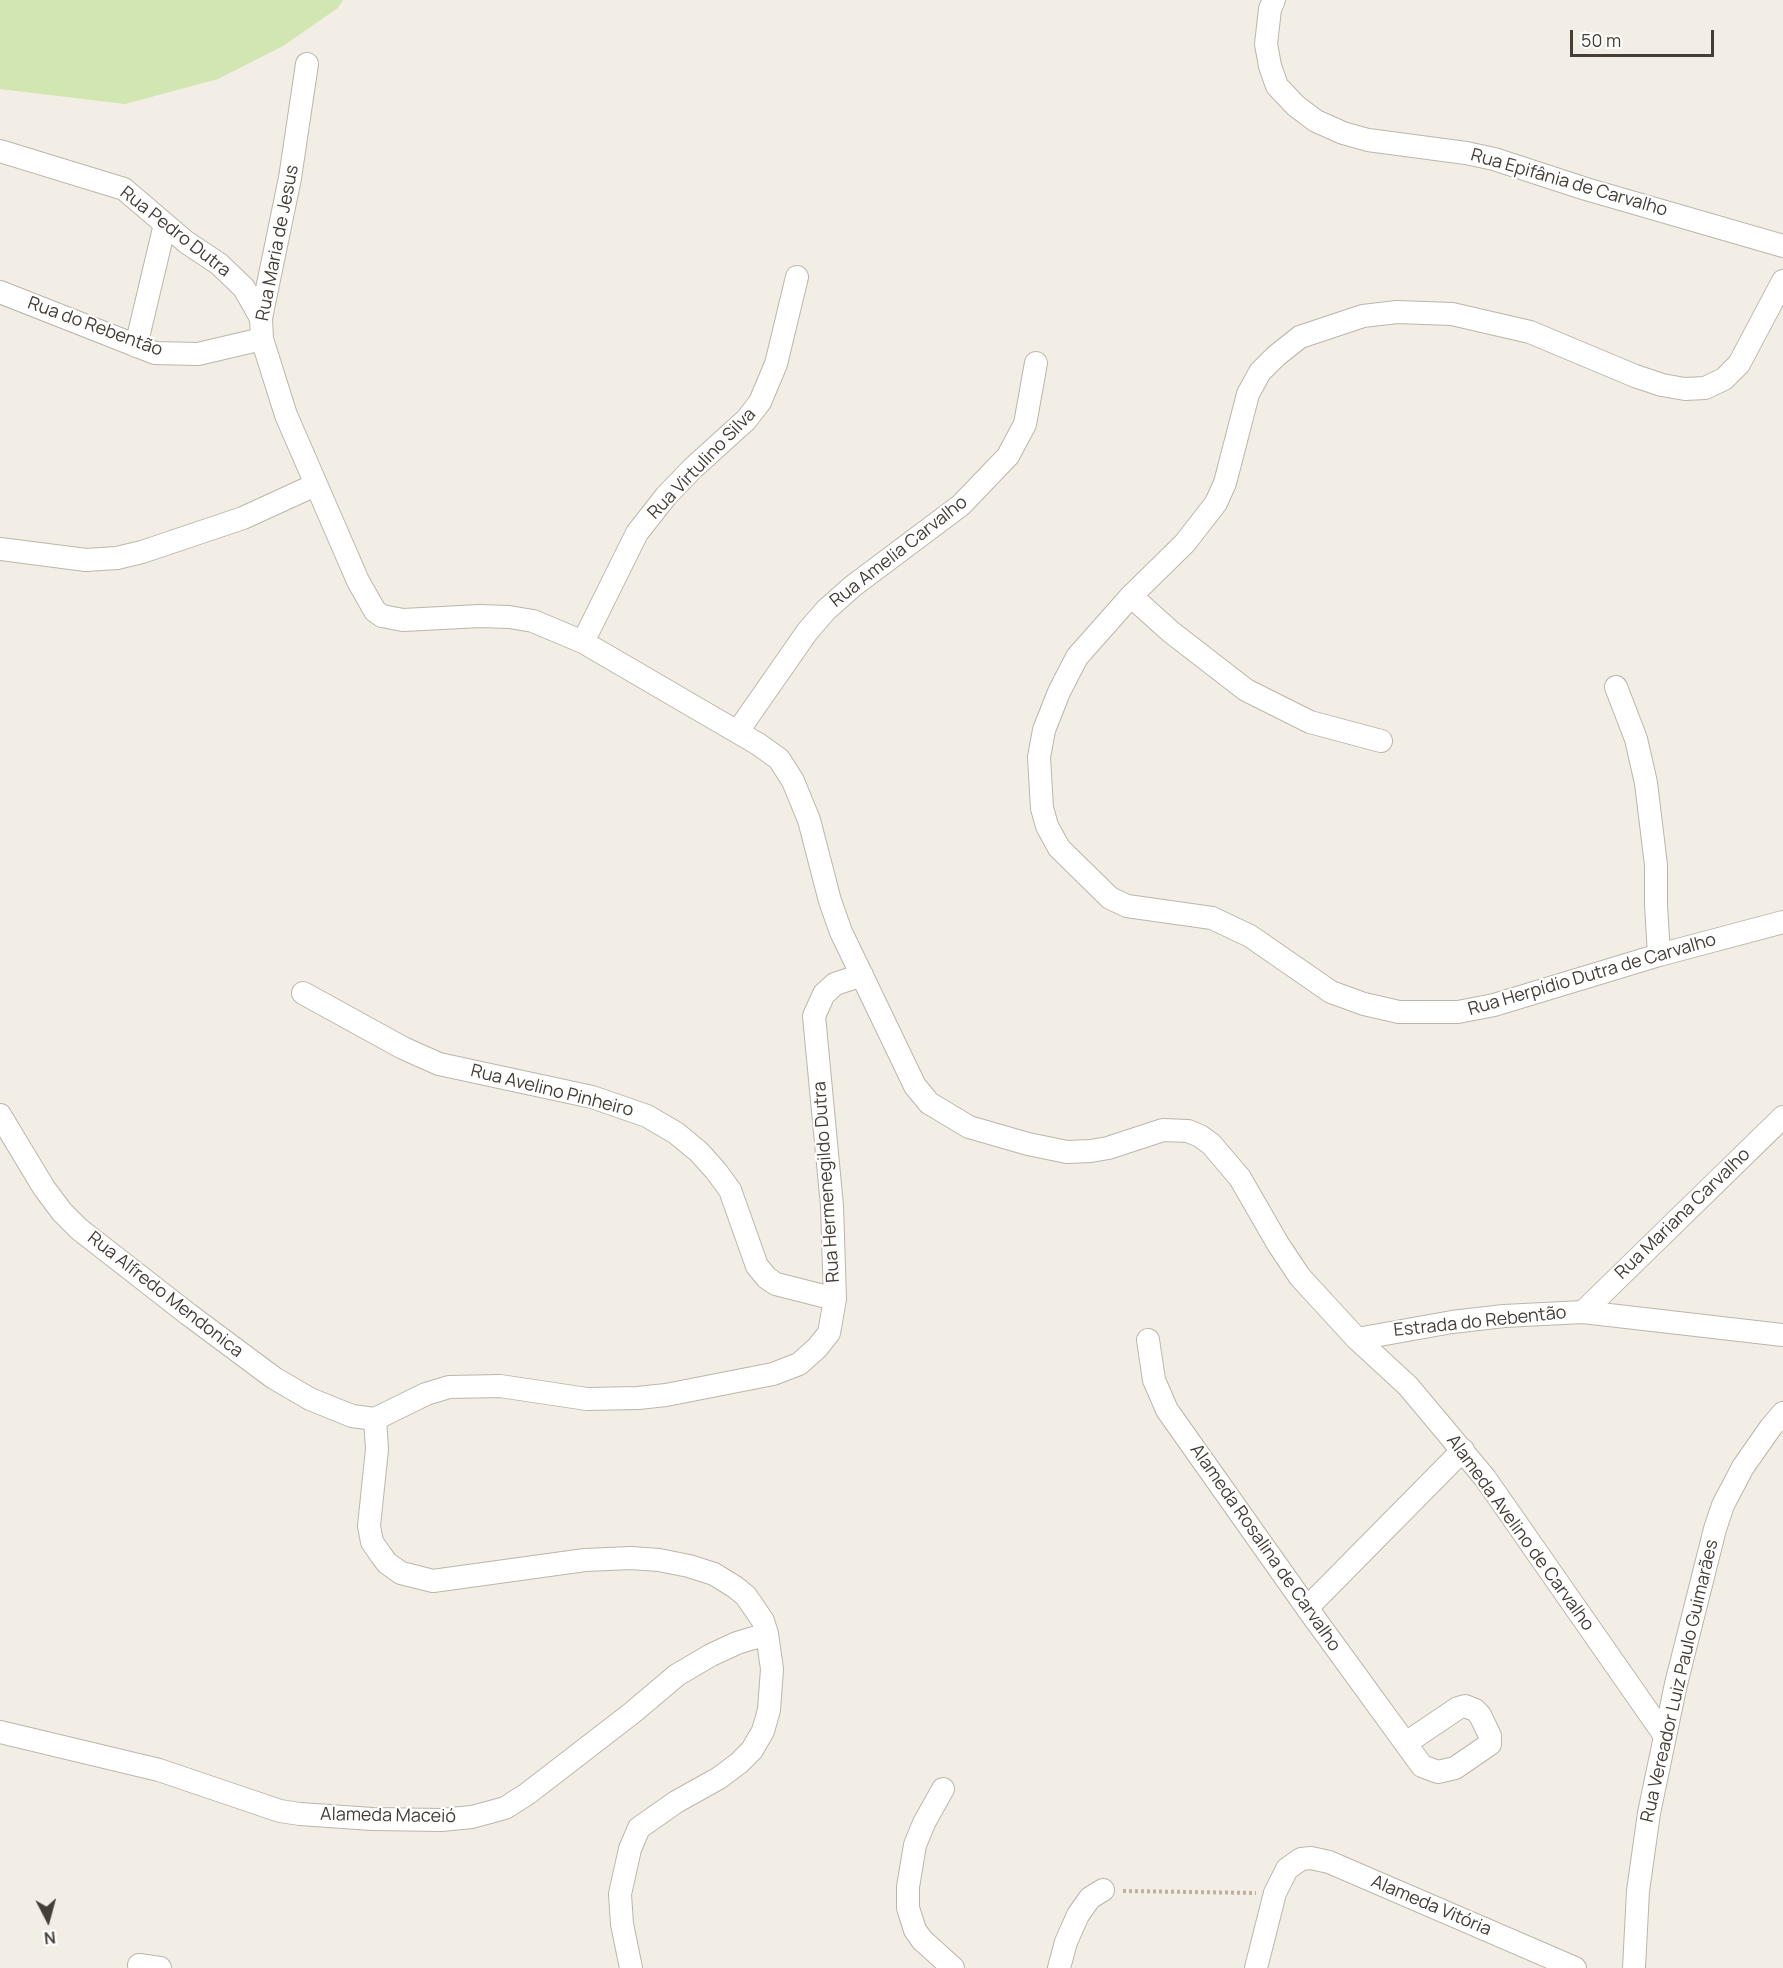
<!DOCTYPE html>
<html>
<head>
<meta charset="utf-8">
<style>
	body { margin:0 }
	#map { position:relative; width:1783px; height:1968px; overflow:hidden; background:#f2eee6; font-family:Manrope,sans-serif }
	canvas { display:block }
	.north { position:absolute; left:18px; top:1890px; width:60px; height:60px; -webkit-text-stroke:4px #fff; paint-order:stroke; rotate:174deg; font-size:16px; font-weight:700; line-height:24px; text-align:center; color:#453e36 }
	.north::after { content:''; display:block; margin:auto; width:21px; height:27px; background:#453e36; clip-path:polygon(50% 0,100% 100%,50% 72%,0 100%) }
	.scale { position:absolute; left:1570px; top:30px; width:144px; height:27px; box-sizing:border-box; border:3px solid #453e36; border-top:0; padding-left:8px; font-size:18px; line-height:21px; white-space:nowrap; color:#453e36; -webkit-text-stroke:4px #fff; paint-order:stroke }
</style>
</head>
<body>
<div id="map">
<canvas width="1783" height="1968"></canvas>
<div class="north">N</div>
<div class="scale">50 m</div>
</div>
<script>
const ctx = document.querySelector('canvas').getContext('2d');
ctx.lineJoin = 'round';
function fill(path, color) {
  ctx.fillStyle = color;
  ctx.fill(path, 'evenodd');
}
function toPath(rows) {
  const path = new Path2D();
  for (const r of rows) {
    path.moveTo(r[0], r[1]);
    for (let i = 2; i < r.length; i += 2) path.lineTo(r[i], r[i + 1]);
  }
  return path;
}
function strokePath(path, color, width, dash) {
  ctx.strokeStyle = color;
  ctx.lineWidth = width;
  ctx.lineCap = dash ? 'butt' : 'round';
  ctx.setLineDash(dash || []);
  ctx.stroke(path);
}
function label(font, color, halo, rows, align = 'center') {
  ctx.font = font + ' Manrope,sans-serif';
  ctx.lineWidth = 4.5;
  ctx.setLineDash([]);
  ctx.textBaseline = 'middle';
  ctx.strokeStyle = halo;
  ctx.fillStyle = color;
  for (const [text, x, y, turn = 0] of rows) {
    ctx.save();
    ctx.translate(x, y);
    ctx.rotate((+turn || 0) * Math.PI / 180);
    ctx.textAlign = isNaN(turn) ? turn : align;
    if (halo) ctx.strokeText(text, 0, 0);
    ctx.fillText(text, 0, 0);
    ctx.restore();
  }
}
fill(toPath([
	[0,0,343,0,338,8,283,46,218,79,125,104,0,89]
]), '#d1e6b0');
const minor = toPath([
	[1274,0,1270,9,1266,44,1270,66,1277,86,1296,106,1316,121,1343,133,1368,140,1466,153,1494,159,1586,189,1783,246],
	[307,64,290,178,261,318,262,339,286,415,358,581,375,611,382,616,403,620,480,616,509,617,533,621,583,642,758,744,779,759,793,781,809,820,830,901,841,932,915,1086,929,1103,969,1127,1028,1144,1067,1152,1091,1151,1108,1148,1163,1130,1188,1131,1200,1136,1211,1144,1240,1178,1278,1244,1300,1277,1357,1339,1408,1386,1485,1478,1665,1736],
	[0,151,124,189,186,242,219,264,244,288,261,318],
	[1783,281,1739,364,1724,379,1705,388,1685,389,1662,385,1635,376,1530,332,1452,314,1397,312,1363,316,1300,337,1276,356,1260,372,1248,394,1225,483,1216,503,1185,543,1131,596,1077,657,1059,692,1044,730,1039,757,1042,808,1047,826,1059,848,1110,898,1127,906,1212,918,1250,936,1331,992,1364,1004,1399,1012,1458,1012,1494,1005,1659,955,1783,922],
	[0,292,155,353,198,354,262,339],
	[136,346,165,224],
	[0,549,86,560,117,558,142,552,243,518,315,485],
	[1131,596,1171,632,1246,690,1310,722,1381,741],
	[583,642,637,533,666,496,693,468,746,420,760,402,776,364,797,277],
	[1616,687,1636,739,1646,783,1656,865,1656,905,1659,955],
	[738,731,807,632,826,610,853,586,961,505,1008,456,1025,424,1036,363],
	[303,993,403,1048,439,1064,592,1097,647,1116,676,1133,699,1152,716,1171,730,1190,757,1266,767,1278,776,1284,835,1299],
	[0,1115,44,1188,62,1212,79,1229,188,1314,274,1378,310,1399,352,1416,375,1419],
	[1583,1312,1783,1117],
	[1357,1339,1452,1322,1504,1316,1583,1312,1783,1335],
	[1148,1340,1154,1380,1167,1410,1307,1608,1422,1766,1438,1772,1455,1768,1490,1744,1490,1736,1480,1715,1475,1710,1465,1706,1458,1708,1406,1743],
	[375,1419,377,1449,369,1526,372,1542,381,1555,387,1563,401,1573,433,1581,585,1560,631,1558,659,1560,689,1566,714,1574,735,1587,746,1596,763,1621,767,1634,772,1669,769,1710,763,1731,752,1750,739,1763,719,1778,676,1802,639,1828,630,1849,620,1894,622,1924,631,1968],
	[375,1419,426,1394,449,1387,500,1386,587,1399,638,1398,666,1395,773,1374,799,1364,817,1348,829,1333,835,1299,832,1206,814,1016,824,994,835,984,862,975],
	[1307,1608,1463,1450],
	[0,1732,159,1770,280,1811,300,1814,372,1819,441,1820,472,1817,505,1808,527,1794,632,1713,677,1675,711,1655,737,1643,767,1634],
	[943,1789,924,1823,915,1845,908,1887,908,1908,915,1930,922,1940,953,1968],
	[139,1965,160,1968],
	[1059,1968,1066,1942,1078,1915,1090,1898,1103,1890],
	[1256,1968,1275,1893,1287,1869,1301,1859,1311,1858,1329,1862,1575,1968],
	[1634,1968,1638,1891,1649,1813,1676,1684,1715,1529,1723,1505,1743,1467,1771,1427,1783,1413]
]);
strokePath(minor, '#bdb5a9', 24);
strokePath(toPath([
	[1123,1891,1256,1893]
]), '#bfaf9b', 4, [3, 3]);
strokePath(minor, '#fff', 22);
label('18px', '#453e36', '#fff', [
	["Rua Epifânia de Carvalho",1569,183,16],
	["Rua Pedro Dutra",175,232,38],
	["Rua Maria de Jesus",278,243,-79],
	["Rua do Rebentão",95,327,20],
	["Rua Virtulino Silva",702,464,-46],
	["Rua Amelia Carvalho",899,552,-38],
	["Rua Herpídio Dutra de Carvalho",1592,975,-16],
	["Rua Avelino Pinheiro",552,1091,14],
	["Rua Hermenegildo Dutra",827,1182,-94],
	["Rua Mariana Carvalho",1683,1214,-44],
	["Rua Alfredo Mendonica",165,1295,38],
	["Estrada do Rebentão",1480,1322,-6],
	["Alameda Avelino de Carvalho",1520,1533,54],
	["Alameda Rosalina de Carvalho",1265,1548,55],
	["Rua Vereador Luiz Paulo Guimarães",1680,1681,-77],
	["Alameda Maceió",388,1816,1],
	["Alameda Vitória",1431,1906,23]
]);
</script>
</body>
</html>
